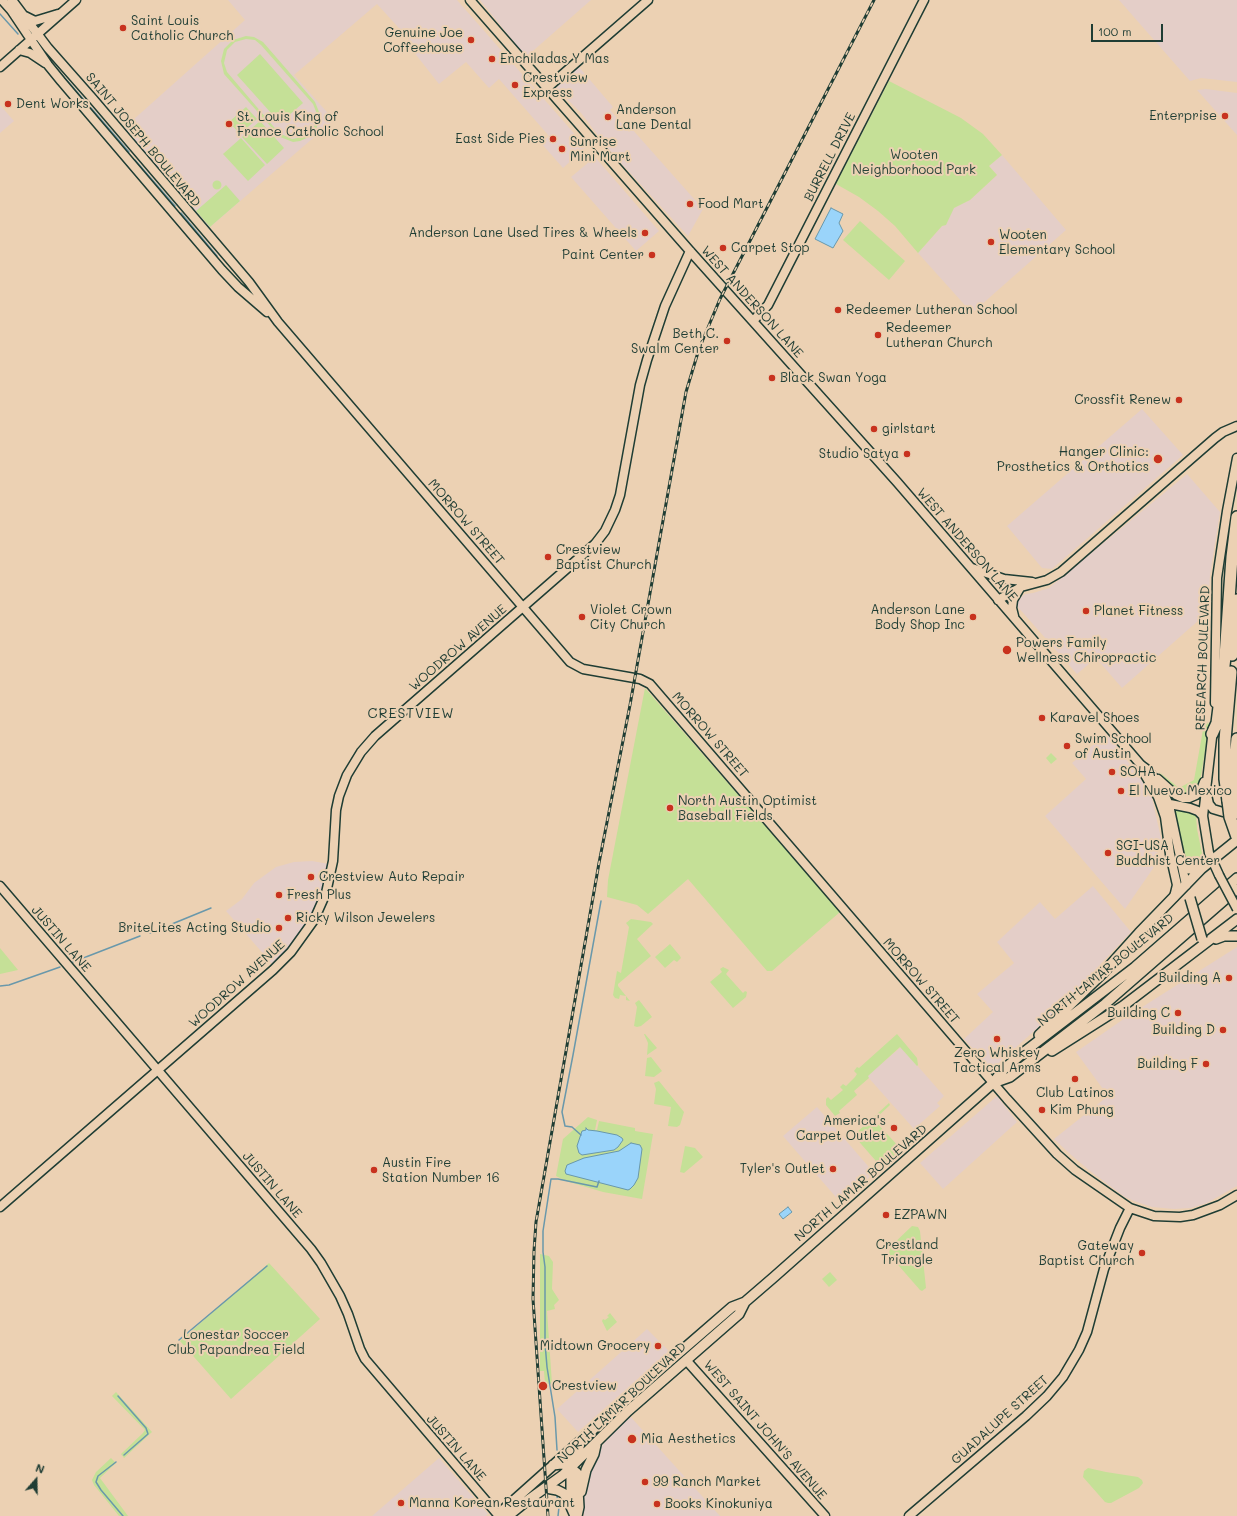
<!DOCTYPE html>
<html>
<head>
<meta charset="utf-8">
<style>
	body { margin:0 }
	#map { position:relative; width:1237px; height:1516px; overflow:hidden; background:#ecd1b3; font-family:Mali,sans-serif }
	canvas { display:block }
	.north { position:absolute; left:16px; top:1460px; width:40px; height:40px; -webkit-text-stroke:3px #ecd1b3; paint-order:stroke; rotate:20deg; font-size:11px; font-weight:700; line-height:16px; text-align:center; color:#1f3d34 }
	.north::after { content:''; display:block; margin:auto; width:14px; height:18px; background:#1f3d34; clip-path:polygon(50% 0,100% 100%,50% 72%,0 100%) }
	.scale { position:absolute; left:1091px; top:24px; width:72px; height:18px; box-sizing:border-box; border:2px solid #1f3d34; border-top:0; padding-left:5px; font-size:12px; line-height:14px; white-space:nowrap; color:#1f3d34; -webkit-text-stroke:3px #ecd1b3; paint-order:stroke }
</style>
</head>
<body>
<div id="map">
<canvas width="1237" height="1516"></canvas>
<div class="north">N</div>
<div class="scale">100 m</div>
</div>
<script>
const ctx = document.querySelector('canvas').getContext('2d');
ctx.lineJoin = 'round';
function fill(path, color) {
  ctx.fillStyle = color;
  ctx.fill(path, 'evenodd');
}
function toPath(rows) {
  const path = new Path2D();
  for (const r of rows) {
    if (r.length === 3) {
      path.moveTo(r[0] + r[2], r[1]);
      path.arc(r[0], r[1], r[2], 0, 2 * Math.PI);
      continue;
    }
    path.moveTo(r[0], r[1]);
    for (let i = 2; i < r.length; i += 2) path.lineTo(r[i], r[i + 1]);
  }
  return path;
}
function strokePath(path, color, width, dash) {
  ctx.strokeStyle = color;
  ctx.lineWidth = width;
  ctx.lineCap = dash ? 'butt' : 'round';
  ctx.setLineDash(dash || []);
  ctx.stroke(path);
}
function label(font, color, halo, rows, align = 'center') {
  ctx.font = font + ' Mali,sans-serif';
  ctx.lineWidth = 4;
  ctx.setLineDash([]);
  ctx.textBaseline = 'middle';
  ctx.strokeStyle = halo;
  ctx.fillStyle = color;
  for (const [text, x, y, turn = 0] of rows) {
    ctx.save();
    ctx.translate(x, y);
    ctx.rotate((+turn || 0) * Math.PI / 180);
    ctx.textAlign = isNaN(turn) ? turn : align;
    if (halo) ctx.strokeText(text, 0, 0);
    ctx.fillText(text, 0, 0);
    ctx.restore();
  }
}
fill(toPath([
	[228,0,457,0,586,147,563,168,541,143,549,136,499,79,489,88,466,62,439,84,413,51,417,48,377,4,294,75,334,120,209,228,124,128,245,20],
	[480,0,591,0,526,57],
	[1119,0,1237,0,1237,82,1201,78,1190,81],
	[579,67,613,107,610,110,629,132,632,129,703,209,688,236,610,151,581,113,556,88],
	[1206,89,1237,93,1237,135,1197,90],
	[0,105,14,121,0,133],
	[1002,155,1066,230,972,313,918,253,942,226,946,224,953,208,970,200,997,175,989,166],
	[595,157,659,231,636,251,571,177],
	[1142,409,1183,455,1052,569,1042,568,1007,526],
	[1187,474,1220,512,1210,575,1208,612,1122,688,1096,658,1077,674,1017,606,1017,601,1025,594,1033,593,1049,588],
	[1106,734,1119,749,1151,794,1161,838,1154,867,1125,909,1045,816,1086,779,1072,763],
	[312,861,329,864,325,883,318,903,310,919,288,950,273,965,226,911,242,899,254,883,276,867,294,862],
	[1093,886,1131,932,1054,1013,992,1069,964,1039,993,1012,977,994,1014,963,997,942,1040,902,1055,919],
	[1237,947,1237,1186,1207,1203,1191,1208,1174,1209,1152,1207,1134,1201,1125,1197,1090,1171,1070,1154,1054,1139,1108,1096,1076,1052,1128,1016],
	[901,1047,944,1096,937,1103,940,1106,914,1129,867,1076],
	[997,1096,1017,1122,943,1189,920,1163],
	[817,1107,874,1173,841,1203,783,1136],
	[647,1329,669,1351,578,1432,557,1409],
	[629,1415,720,1516,584,1516,583,1498,586,1478,599,1450,611,1434],
	[439,1458,488,1514,486,1516,372,1516]
]), '#e4cec8');
fill(toPath([
	[246,36,254,37,263,42,315,102,319,112,319,121,316,129,309,137,300,141,293,142,280,137,224,74,221,61,224,49,233,40],
	[246,39,255,40,261,45,313,104,317,114,316,122,313,129,307,135,303,137,292,139,279,133,227,72,224,63,227,50,235,42],
	[260,54,303,103,280,123,237,75],
	[889,81,961,118,983,134,1002,155,989,166,997,175,970,200,954,208,946,225,942,226,918,253,895,226,878,211,859,197,836,184],
	[246,107,257,119,240,134,229,122],
	[260,121,284,148,267,164,242,137],
	[241,138,265,165,248,181,223,154],
	[217,185,4.5],
	[226,185,240,201,210,227,196,211],
	[860,221,905,261,889,280,843,240],
	[645,688,840,912,772,971,767,971,688,879,648,914,637,905,607,897,608,880],
	[1208,722,1209,725,1200,783,1196,791,1188,793,1179,792,1158,771,1179,788,1194,780,1204,724,1207,724],
	[1051,753,1057,759,1051,764,1046,758],
	[1174,808,1189,810,1196,814,1197,829,1202,853,1200,860,1196,865,1185,864,1180,844,1178,827],
	[631,919,651,922,653,924,637,939,651,956,618,984,618,986,630,1001,626,1000,626,996,620,995,619,999,615,998,613,995,617,971,621,973,629,927,626,923],
	[670,944,680,956,681,958,677,962,674,960,665,968,655,957],
	[0,948,18,970,0,974],
	[723,967,729,970,726,974,743,993,745,991,747,992,746,997,733,1008,710,982,722,972,720,969],
	[639,1000,652,1017,641,1026,637,1027,634,1026,637,1007,635,1003],
	[644,1034,645,1034,657,1048,647,1055,648,1043],
	[897,1034,917,1058,918,1065,917,1066,900,1047,868,1076,869,1078,854,1091,857,1095,839,1111,840,1113,835,1116,826,1105,826,1099,828,1097,831,1100,843,1090,840,1087,843,1084,846,1086,855,1077,857,1074,854,1071,857,1067,859,1068],
	[651,1057,662,1071,654,1077,645,1076,647,1058],
	[659,1081,684,1112,680,1125,677,1127,668,1126,671,1107,654,1104,656,1089,654,1083],
	[889,1103,890,1105,874,1120,902,1150,882,1168,855,1137,855,1134],
	[588,1117,597,1120,595,1130,597,1130,599,1121,635,1128,635,1131,653,1134,642,1199,603,1192,566,1181,556,1176,563,1139],
	[685,1146,695,1148,703,1157,684,1173,680,1172],
	[912,1226,918,1227,920,1231,926,1288,922,1291,920,1290,892,1258,889,1253,891,1246],
	[540,1254,549,1256,553,1262,552,1289,559,1300,554,1305,555,1309,547,1311,552,1384,545,1384,544,1371,540,1371],
	[269,1263,320,1319,231,1399,180,1341],
	[830,1272,837,1280,829,1287,822,1279],
	[610,1313,617,1322,607,1331,602,1321,603,1319,605,1320,609,1317,607,1316],
	[116,1392,152,1432,124,1458,121,1454,143,1433,145,1430,112,1396],
	[111,1458,116,1463,100,1478,128,1516,119,1516,94,1485,92,1480,96,1472],
	[1088,1468,1106,1472,1138,1477,1142,1480,1143,1483,1139,1488,1111,1503,1108,1503,1105,1502,1083,1477,1084,1471]
]), '#c5e097');
const water = toPath([
	[831,208,843,214,839,223,843,231,833,248,815,239,831,208],
	[586,1128,588,1130,597,1131,617,1135,622,1138,623,1140,618,1147,614,1150,582,1155,579,1153,577,1146,582,1131,586,1130,586,1128],
	[631,1143,640,1145,642,1149,638,1178,634,1185,630,1189,628,1190,566,1174,565,1171,567,1165,584,1158,619,1151,631,1143],
	[788,1207,792,1212,783,1219,779,1214,788,1207]
]);
fill(water, '#9ad4fa');
strokePath(water, '#6998ab', 1);
strokePath(toPath([
	[0,14,18,34],
	[50,61,84,100],
	[91,108,129,152],
	[135,160,175,206],
	[181,213,217,256],
	[150,933,211,908],
	[73,962,140,936],
	[0,986,9,985,60,967],
	[581,1135,572,1127,565,1126,562,1112,573,1055,601,901],
	[179,1340,267,1266],
	[118,1396,146,1428,148,1434,124,1455],
	[557,1450,555,1417,547,1367,545,1343,545,1267,543,1252,543,1231,551,1179,558,1179,597,1187,599,1181],
	[116,1462,98,1476,96,1482,101,1490,123,1516],
	[557,1496,559,1507,558,1516]
]), '#6998ab', 1.5);
const secondary = toPath([
	[2,0,11,10,48,65,61,81,222,270,238,287,267,312],
	[12,0,48,48,93,99,249,282,278,322,570,662,583,669,640,679,650,684,1007,1099,1057,1154,1075,1170,1130,1208,1154,1216,1180,1217,1193,1215,1220,1205,1237,1195],
	[470,0,690,251,897,482,1141,765,1149,771,1163,791,1169,805,1186,885],
	[25,16,35,21,58,14],
	[19,50,30,53,45,63],
	[0,67,76,0],
	[547,88,648,0],
	[753,321,768,305,924,0],
	[972,568,1004,579,1032,582],
	[998,600,1021,587,1047,580,1061,572,1215,438,1223,432,1237,426],
	[1014,616,1012,608,1013,600,1020,588],
	[1215,703,1217,578,1227,511,1237,458],
	[1213,729,1203,816,1209,853,1219,875],
	[1141,766,1145,775,1158,797,1165,817,1170,854,1177,885,1174,897],
	[1158,779,1176,795,1183,798,1189,798,1196,795,1201,790,1204,782],
	[1207,795,1209,804,1213,809,1223,812,1234,811],
	[1165,803,1190,808,1198,811,1203,816],
	[0,886,311,1249,321,1263,340,1296,348,1314,360,1349,365,1359,499,1516],
	[0,1207,273,970,291,952,314,920,326,893,333,861,336,810,339,796,347,775,361,752,375,736,595,544,605,531,615,510,620,495,640,385,647,360,665,306,690,251],
	[686,1360,825,1516],
	[909,1516,1026,1416,1047,1396,1063,1377,1079,1350,1087,1332,1104,1269,1120,1228,1130,1208]
]);
const primary = toPath([
	[1180,862,1189,869,1201,869],
	[1216,939,1224,936,1237,936],
	[1039,1035,1103,973,1139,933,1201,869,1237,840],
	[1052,1051,1123,1006,1237,919],
	[993,1083,1010,1077,1105,1004,1237,889],
	[553,1465,561,1464,567,1465,577,1473,579,1507,577,1516],
	[546,1488,557,1490,563,1493,569,1500,570,1504],
	[581,1492,586,1470,594,1454,596,1445],
	[501,1516,502,1511,672,1359,732,1307,745,1302,774,1277,993,1083,1003,1070,1024,1052,1135,967,1237,878],
	[508,1516,524,1503,563,1475,628,1411,739,1314,745,1302],
	[575,1516,571,1507,571,1468,574,1453,579,1449,579,1446]
]);
const highway = toPath([
	[1232,655,1237,600],
	[1212,734,1217,723,1220,699,1225,657,1232,557,1237,517],
	[1236,799,1235,761,1237,739],
	[1228,801,1225,779,1225,740,1231,672]
]);
strokePath(secondary, '#1f3d34', 11);
strokePath(primary, '#1f3d34', 12);
strokePath(highway, '#1f3d34', 14);
strokePath(secondary, '#ecd1b3', 8);
strokePath(primary, '#ecd1b3', 9);
strokePath(highway, '#ecd1b3', 11);
const rail = toPath([
	[548,1516,533,1299,534,1251,536,1222,599,863,630,705,686,392,699,349,720,299,874,0]
]);
strokePath(rail, '#1f3d34', 3);
strokePath(rail, '#ecd1b3', 1.5, [4.5]);
const secondaryBridge = toPath([
	[1219,875,1237,909]
]);
const primaryBridge = toPath([
	[1190,898,1202,939]
]);
const highwayBridge = toPath([
	[1236,799,1237,813],
	[1228,801,1230,817,1237,837]
]);
strokePath(secondaryBridge, '#1f3d34', 11, []);
strokePath(primaryBridge, '#1f3d34', 12, []);
strokePath(highwayBridge, '#1f3d34', 14, []);
strokePath(secondaryBridge, '#ecd1b3', 8);
strokePath(primaryBridge, '#ecd1b3', 9);
strokePath(highwayBridge, '#ecd1b3', 11);
for (const [x, y, r, color] of [
	[123,28,4,"#c8321e"],
	[471,40,4,"#c8321e"],
	[492,59,4,"#c8321e"],
	[515,85,4,"#c8321e"],
	[8,104,4,"#c8321e"],
	[1225,116,4,"#c8321e"],
	[608,117,4,"#c8321e"],
	[229,124,4,"#c8321e"],
	[553,139,4,"#c8321e"],
	[562,149,4,"#c8321e"],
	[690,204,4,"#c8321e"],
	[645,233,4,"#c8321e"],
	[991,242,4,"#c8321e"],
	[723,248,4,"#c8321e"],
	[652,255,4,"#c8321e"],
	[838,310,4,"#c8321e"],
	[878,335,4,"#c8321e"],
	[727,341,4,"#c8321e"],
	[772,378,4,"#c8321e"],
	[1179,400,4,"#c8321e"],
	[874,429,4,"#c8321e"],
	[907,454,4,"#c8321e"],
	[1158,459,5,"#c8321e"],
	[548,557,4,"#c8321e"],
	[1086,611,4,"#c8321e"],
	[582,617,4,"#c8321e"],
	[973,617,4,"#c8321e"],
	[1007,650,5,"#c8321e"],
	[1042,718,4,"#c8321e"],
	[1067,746,4,"#c8321e"],
	[1112,772,4,"#c8321e"],
	[1121,791,4,"#c8321e"],
	[670,808,4,"#c8321e"],
	[1108,853,4,"#c8321e"],
	[311,877,4,"#c8321e"],
	[279,895,4,"#c8321e"],
	[288,918,4,"#c8321e"],
	[279,928,4,"#c8321e"],
	[1229,978,4,"#c8321e"],
	[1178,1013,4,"#c8321e"],
	[1223,1030,4,"#c8321e"],
	[997,1039,4,"#c8321e"],
	[1206,1064,4,"#c8321e"],
	[1075,1079,4,"#c8321e"],
	[1042,1110,4,"#c8321e"],
	[894,1128,4,"#c8321e"],
	[833,1169,4,"#c8321e"],
	[374,1170,4,"#c8321e"],
	[886,1215,4,"#c8321e"],
	[1142,1253,4,"#c8321e"],
	[658,1346,4,"#c8321e"],
	[543,1386,5,"#c8321e"],
	[632,1439,5,"#c8321e"],
	[645,1482,4,"#c8321e"],
	[401,1503,4,"#c8321e"],
	[657,1504,4,"#c8321e"]
]) {
  const dot = new Path2D();
  dot.arc(x, y, r, 0, 2 * Math.PI);
  ctx.fillStyle = color;
  ctx.fill(dot);
  strokePath(dot, '#ecd1b3', 1.5);
}
label('13px', '#1f3d34', '#ecd1b3', [
	["Saint Louis",131,21],
	["Catholic Church",131,36],
	["Genuine Joe",463,33,"right"],
	["Coffeehouse",463,48,"right"],
	["Enchiladas Y Mas",500,59],
	["Crestview",523,78],
	["Express",523,93],
	["Dent Works",16,104],
	["Anderson",616,110],
	["Lane Dental",616,125],
	["Enterprise",1217,116,"right"],
	["St. Louis King of",237,117],
	["France Catholic School",237,132],
	["East Side Pies",545,139,"right"],
	["Sunrise",570,142],
	["Mini Mart",570,157],
	["Food Mart",698,204],
	["Anderson Lane Used Tires & Wheels",637,233,"right"],
	["Wooten",999,235],
	["Elementary School",999,250],
	["Carpet Stop",731,248],
	["Paint Center",644,255,"right"],
	["Redeemer Lutheran School",846,310],
	["Redeemer",886,328],
	["Lutheran Church",886,343],
	["Beth C.",719,334,"right"],
	["Swalm Center",719,349,"right"],
	["Black Swan Yoga",780,378],
	["Crossfit Renew",1171,400,"right"],
	["girlstart",882,429],
	["Hanger Clinic:",1149,452,"right"],
	["Prosthetics & Orthotics",1149,467,"right"],
	["Studio Satya",899,454,"right"],
	["Crestview",556,550],
	["Baptist Church",556,565],
	["Violet Crown",590,610],
	["City Church",590,625],
	["Anderson Lane",965,610,"right"],
	["Body Shop Inc",965,625,"right"],
	["Planet Fitness",1094,611],
	["Powers Family",1016,643],
	["Wellness Chiropractic",1016,658],
	["Karavel Shoes",1050,718],
	["Swim School",1075,739],
	["of Austin",1075,754],
	["SOHA",1120,772],
	["El Nuevo Mexico",1129,791],
	["North Austin Optimist",678,801],
	["Baseball Fields",678,816],
	["SGI-USA",1116,846],
	["Buddhist Center",1116,861],
	["Crestview Auto Repair",319,877],
	["Fresh Plus",287,895],
	["Ricky Wilson Jewelers",296,918],
	["BriteLites Acting Studio",271,928,"right"],
	["Building A",1221,978,"right"],
	["Building C",1170,1013,"right"],
	["Building D",1215,1030,"right"],
	["Zero Whiskey",997,1053,"center"],
	["Tactical Arms",997,1068,"center"],
	["Building F",1198,1064,"right"],
	["Club Latinos",1075,1093,"center"],
	["Kim Phung",1050,1110],
	["America's",886,1121,"right"],
	["Carpet Outlet",886,1136,"right"],
	["Austin Fire",382,1163],
	["Station Number 16",382,1178],
	["Tyler's Outlet",825,1169,"right"],
	["EZPAWN",894,1215],
	["Gateway",1134,1246,"right"],
	["Baptist Church",1134,1261,"right"],
	["Midtown Grocery",650,1346,"right"],
	["Crestview",552,1386],
	["Mia Aesthetics",641,1439],
	["99 Ranch Market",653,1482],
	["Manna Korean Restaurant",409,1503],
	["Books Kinokuniya",665,1504]
], 'left');
label('13px', '#1f3d34', '#ecd1b3', [
	["SAINT JOSEPH BOULEVARD",143,140,50],
	["BURRELL DRIVE",830,157,-63],
	["WEST ANDERSON LANE",752,302,48],
	["MORROW STREET",466,522,49],
	["WEST ANDERSON LANE",967,545,49],
	["WOODROW AVENUE",458,648,-41],
	["RESEARCH BOULEVARD",1203,658,-88],
	["MORROW STREET",710,735,49],
	["JUSTIN LANE",61,939,49],
	["NORTH LAMAR BOULEVARD",1106,970,-39],
	["MORROW STREET",921,981,49],
	["WOODROW AVENUE",237,984,-42],
	["NORTH LAMAR BOULEVARD",861,1183,-41],
	["JUSTIN LANE",272,1185,49],
	["NORTH LAMAR BOULEVARD",622,1403,-43],
	["GUADALUPE STREET",1000,1420,-42],
	["WEST SAINT JOHN'S AVENUE",765,1430,49],
	["JUSTIN LANE",456,1448,49]
]);
label('13px', '#274539', '#ecd1b3', [
	["Wooten",914,155],
	["Neighborhood Park",914,170],
	["Crestland",907,1245],
	["Triangle",907,1260],
	["Lonestar Soccer",236,1335],
	["Club Papandrea Field",236,1350]
]);
ctx.letterSpacing = '1px';
label('14px', '#1f3d34', '#ecd1b3', [
	["CRESTVIEW",411,714]
]);
ctx.letterSpacing = '0px';
</script>
</body>
</html>
